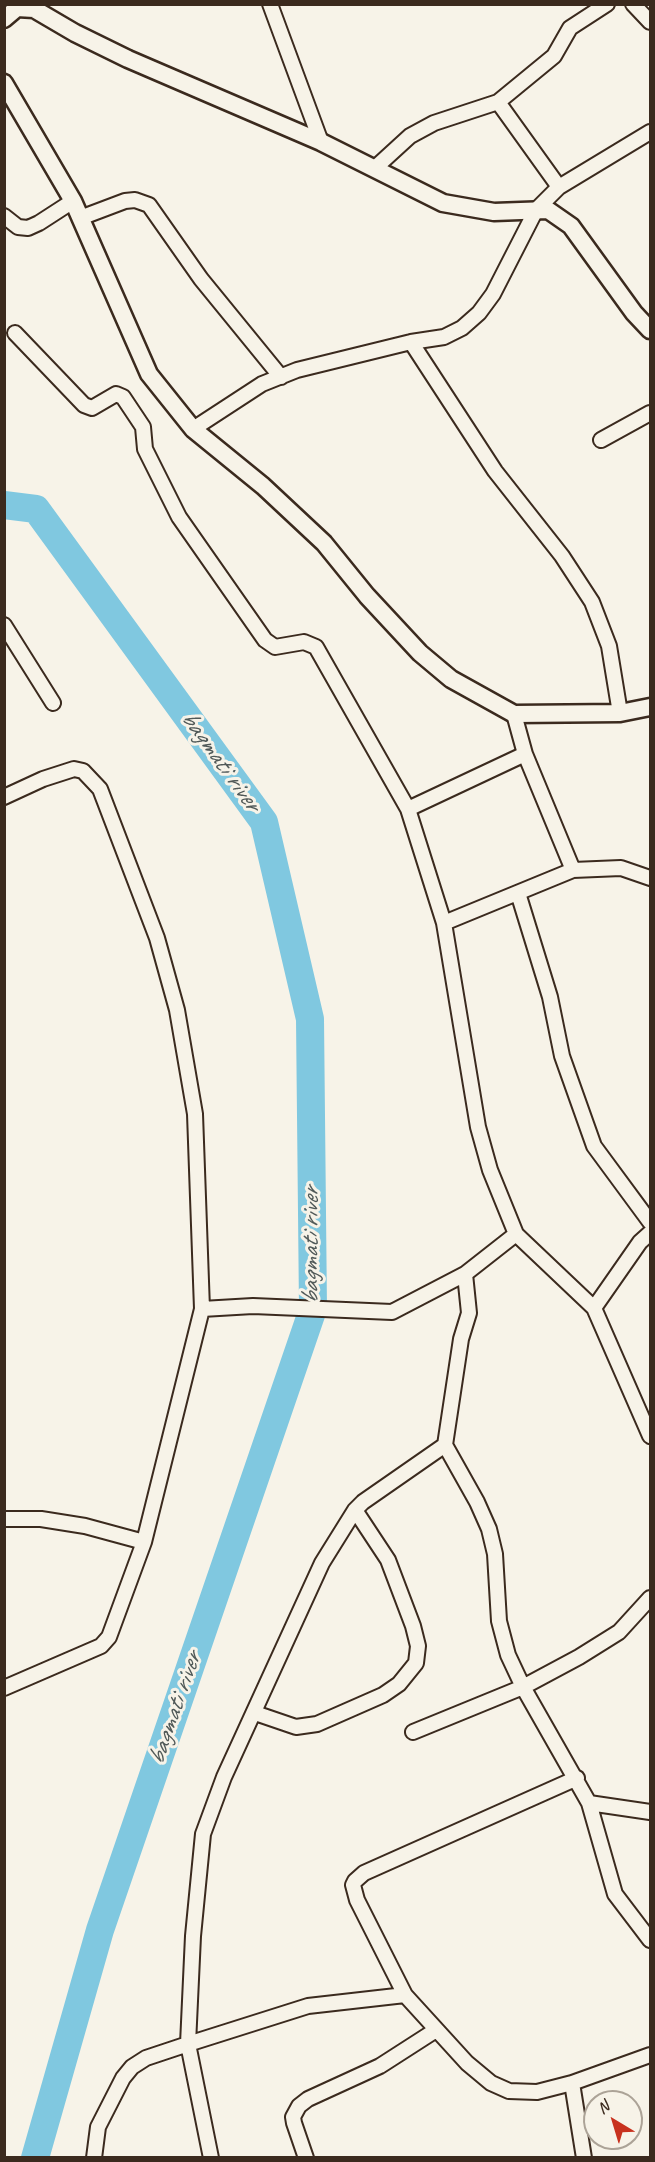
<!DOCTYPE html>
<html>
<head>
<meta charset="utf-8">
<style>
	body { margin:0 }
	#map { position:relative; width:655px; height:2162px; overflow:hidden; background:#f7f3e8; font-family:Caveat,sans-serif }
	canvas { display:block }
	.frame { position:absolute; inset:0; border:6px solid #3b2a1e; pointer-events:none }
	.north { position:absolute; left:583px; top:2090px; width:60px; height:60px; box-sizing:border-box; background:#f7f3e8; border:2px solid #aca397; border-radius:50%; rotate:322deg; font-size:16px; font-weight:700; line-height:24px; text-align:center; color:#3b2a1e }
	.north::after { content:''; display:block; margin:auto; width:21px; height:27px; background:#c8321e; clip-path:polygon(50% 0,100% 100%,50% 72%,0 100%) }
</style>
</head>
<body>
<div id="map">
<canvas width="655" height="2162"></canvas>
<div class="frame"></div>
<div class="north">N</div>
</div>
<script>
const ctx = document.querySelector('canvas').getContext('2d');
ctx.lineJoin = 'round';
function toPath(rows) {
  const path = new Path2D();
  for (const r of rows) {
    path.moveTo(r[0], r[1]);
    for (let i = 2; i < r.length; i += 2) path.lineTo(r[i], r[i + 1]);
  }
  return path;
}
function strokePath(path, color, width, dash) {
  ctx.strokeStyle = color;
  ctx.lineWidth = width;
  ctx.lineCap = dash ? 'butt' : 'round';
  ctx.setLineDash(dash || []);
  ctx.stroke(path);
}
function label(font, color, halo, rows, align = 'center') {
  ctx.font = font + ' Caveat,sans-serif';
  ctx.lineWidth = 6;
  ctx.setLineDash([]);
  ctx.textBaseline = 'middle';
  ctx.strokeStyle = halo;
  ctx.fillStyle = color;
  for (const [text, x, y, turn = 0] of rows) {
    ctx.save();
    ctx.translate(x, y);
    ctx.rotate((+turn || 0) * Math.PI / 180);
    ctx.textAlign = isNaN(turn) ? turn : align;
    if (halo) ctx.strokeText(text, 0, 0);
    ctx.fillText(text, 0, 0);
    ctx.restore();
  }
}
strokePath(toPath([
	[4,505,36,509,264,822,310,1019,313,1309,100,1930,35,2158]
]), '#80c8e0', 28);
const minor = toPath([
	[270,4,321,142],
	[633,4,650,22],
	[498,102,559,187],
	[375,168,410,136,434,123,498,102,554,56,570,28,607,4],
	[4,216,18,227,28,228,39,223,73,201],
	[80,218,125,201,135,200,149,205,201,279,281,377],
	[15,333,84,405,92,408,116,394,123,397,143,427,145,449,179,517,265,640,275,647,304,642,316,647,408,809,444,923],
	[193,429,262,384,297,370,411,342],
	[601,440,650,413],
	[4,625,53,703],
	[620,713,609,646,592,602,562,556,495,471,411,342,444,337,462,328,479,313,493,294,536,210,559,187,650,132],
	[514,714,525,754,573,870,621,868,650,878],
	[4,797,43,779,74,769,83,771,100,789,157,938,177,1010,195,1114,202,1309,253,1306,392,1312,465,1274,516,1234],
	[408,809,525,754],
	[573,870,444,923,478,1127,490,1170,516,1234,594,1308,650,1436],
	[518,893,550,997,562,1056,594,1146,650,1222],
	[465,1274,469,1313,461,1339,445,1445,477,1502,489,1529,495,1554,499,1621,508,1655,523,1687,589,1803,615,1894,650,1940],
	[594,1308,640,1242,650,1233],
	[4,1519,41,1519,85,1526,144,1542],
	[4,1688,101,1646,109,1637,144,1542,202,1309],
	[255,1713,296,1727,317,1724,383,1695,399,1684,416,1663,418,1646,413,1626,388,1560,355,1510],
	[413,1732,523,1687,579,1657,619,1632,650,1598],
	[589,1803,650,1812],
	[405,1995,357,1900,353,1885,355,1881,364,1873,577,1778],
	[572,2083,584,2158],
	[94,2158,98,2127,123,2078,132,2067,146,2058,188,2044,193,1936,203,1834,224,1777,322,1563,355,1510,363,1502,445,1445],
	[211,2158,188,2044,308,2006,405,1995,467,2063,491,2083,509,2091,537,2092,572,2083,650,2055],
	[306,2158,294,2123,293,2117,299,2106,308,2099,380,2066,436,2030]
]);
const tertiary = toPath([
	[4,19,17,8,34,9,75,33,128,59,321,142,443,203,494,212,548,210,571,226,634,313,650,330],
	[4,83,73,201,149,374,193,429,263,486,324,543,367,596,420,653,451,679,514,714,620,713,650,707]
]);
strokePath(minor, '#3b2a1e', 18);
strokePath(tertiary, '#3b2a1e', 21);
strokePath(minor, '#f7f3e8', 14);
strokePath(tertiary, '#f7f3e8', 16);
label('italic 26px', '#505958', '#f7f3e8', [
	["bagmati river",220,761,54],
	["bagmati river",311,1246,-90],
	["bagmati river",175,1709,-71]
]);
</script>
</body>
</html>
